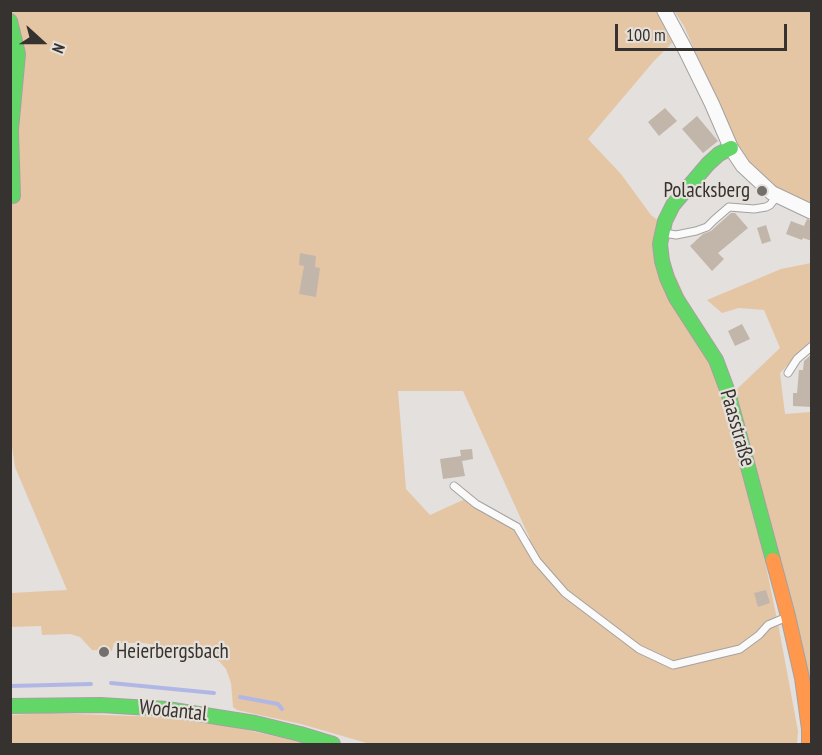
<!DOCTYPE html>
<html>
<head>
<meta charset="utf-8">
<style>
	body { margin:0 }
	#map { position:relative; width:822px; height:755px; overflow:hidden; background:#e3e0dd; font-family:"PT Sans Narrow",sans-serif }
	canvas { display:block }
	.frame { position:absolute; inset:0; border:12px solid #353230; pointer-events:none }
	.north { position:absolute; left:12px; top:12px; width:60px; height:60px; -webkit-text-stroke:4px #e6e0da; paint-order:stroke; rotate:111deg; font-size:16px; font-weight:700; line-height:24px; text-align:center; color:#353230 }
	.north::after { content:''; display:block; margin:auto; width:21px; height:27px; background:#353230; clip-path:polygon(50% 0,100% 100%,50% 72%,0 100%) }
	.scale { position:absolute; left:615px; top:24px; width:172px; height:27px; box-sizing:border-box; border:3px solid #353230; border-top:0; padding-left:8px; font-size:18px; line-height:21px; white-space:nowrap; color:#353230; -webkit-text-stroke:4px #e6e0da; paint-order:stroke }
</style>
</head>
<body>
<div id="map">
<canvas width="822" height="755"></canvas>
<div class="frame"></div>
<div class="north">N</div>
<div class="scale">100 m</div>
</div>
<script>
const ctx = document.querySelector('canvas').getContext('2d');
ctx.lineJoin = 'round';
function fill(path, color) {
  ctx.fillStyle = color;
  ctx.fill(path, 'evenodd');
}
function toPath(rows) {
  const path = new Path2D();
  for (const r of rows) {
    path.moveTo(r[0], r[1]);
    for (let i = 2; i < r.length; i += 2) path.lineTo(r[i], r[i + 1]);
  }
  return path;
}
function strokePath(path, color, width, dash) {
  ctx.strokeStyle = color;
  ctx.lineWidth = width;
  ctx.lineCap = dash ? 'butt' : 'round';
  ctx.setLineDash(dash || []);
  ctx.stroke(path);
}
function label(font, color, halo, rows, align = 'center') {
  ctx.font = font + ' "PT Sans Narrow",sans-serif';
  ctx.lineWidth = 4.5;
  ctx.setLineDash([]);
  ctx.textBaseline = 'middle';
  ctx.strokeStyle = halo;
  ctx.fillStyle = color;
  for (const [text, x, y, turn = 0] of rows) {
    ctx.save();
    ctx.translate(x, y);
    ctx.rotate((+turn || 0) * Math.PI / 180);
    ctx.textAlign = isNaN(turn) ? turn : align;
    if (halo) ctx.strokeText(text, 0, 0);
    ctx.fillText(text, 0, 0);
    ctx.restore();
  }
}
fill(toPath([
	[10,11,659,11,675,40,654,61,588,139,621,174,651,215,660,222,656,233,708,348,743,454,779,629,798,731,797,744,370,744,301,724,237,710,233,707,231,683,226,669,220,662,204,653,143,643,114,643,112,651,92,650,80,637,70,634,42,635,41,626,11,627,11,593,67,590,15,467,11,440],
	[398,391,463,391,530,539,490,516,465,499,430,515,406,489],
	[674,11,811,11,811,207,780,192,752,168,735,143,684,26],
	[811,263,811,341,780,373,785,414,811,412,811,696,736,390,780,348,764,310,739,308,722,313,707,300,781,269],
	[50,713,162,717,228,726,310,744,11,744,10,715]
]), '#e4c6a5');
strokePath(toPath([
	[111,683,214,693],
	[10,686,91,684],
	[240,697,278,704,282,709]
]), '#b1b7e5', 4);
fill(toPath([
	[665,108,677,121,659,136,648,122],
	[697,116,718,141,703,153,682,129],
	[731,213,735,213,748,228,718,253,724,259,712,271,690,246,703,234,711,231],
	[807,219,812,221,812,241,803,238,802,240,786,234,791,221,804,226],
	[766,225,771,241,762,244,757,228],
	[300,253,316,256,315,267,320,268,316,297,299,294,304,266,299,265],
	[742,324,750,339,735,346,728,331],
	[812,354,812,407,793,406,793,393,797,393,799,370,803,370,804,361],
	[472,449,473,459,462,461,465,476,443,479,440,459,461,456,460,450],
	[766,590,770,603,758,607,754,593]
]), '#c2b6aa');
const lane = toPath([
	[664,233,676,235,696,231,707,227,714,220,729,207,754,209,766,207,770,205,777,196],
	[788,373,797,359,812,346],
	[454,486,476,504,517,527,537,561,565,593,639,649,673,665,740,649,759,635,768,625,787,617]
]);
const street = toPath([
	[664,10,686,51,712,104,731,148,743,166,772,193,812,212]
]);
const fast = toPath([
	[10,21,18,54,11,130,13,196],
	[731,148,719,154,708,164,673,205,665,221,660,244,662,261,667,278,676,298,716,360,728,392,773,560],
	[10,706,100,705,167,709,255,723,300,734,333,744]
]);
const slow = toPath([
	[773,560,788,616,802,678,809,729,809,744]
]);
strokePath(lane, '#a4a2a0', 9);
strokePath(street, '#a4a2a0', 16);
strokePath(fast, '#a4a2a0', 16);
strokePath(slow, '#a4a2a0', 16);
strokePath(lane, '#fbfafa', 7);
strokePath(street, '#fbfafa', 14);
strokePath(fast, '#63d668', 14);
strokePath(slow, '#ff974d', 14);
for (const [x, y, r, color] of [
	[762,191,6,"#726f6d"],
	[104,652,6,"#726f6d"]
]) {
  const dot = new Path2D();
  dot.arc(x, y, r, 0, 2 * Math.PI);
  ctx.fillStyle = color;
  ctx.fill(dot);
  strokePath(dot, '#e6e0da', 2);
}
label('21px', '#353230', '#e6e0da', [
	["Polacksberg",750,191],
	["Heierbergsbach",116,652,"left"]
], 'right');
label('21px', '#353230', '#e6e0da', [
	["Paasstraße",737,428,74],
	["Wodantal",173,711,6]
]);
</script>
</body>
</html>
